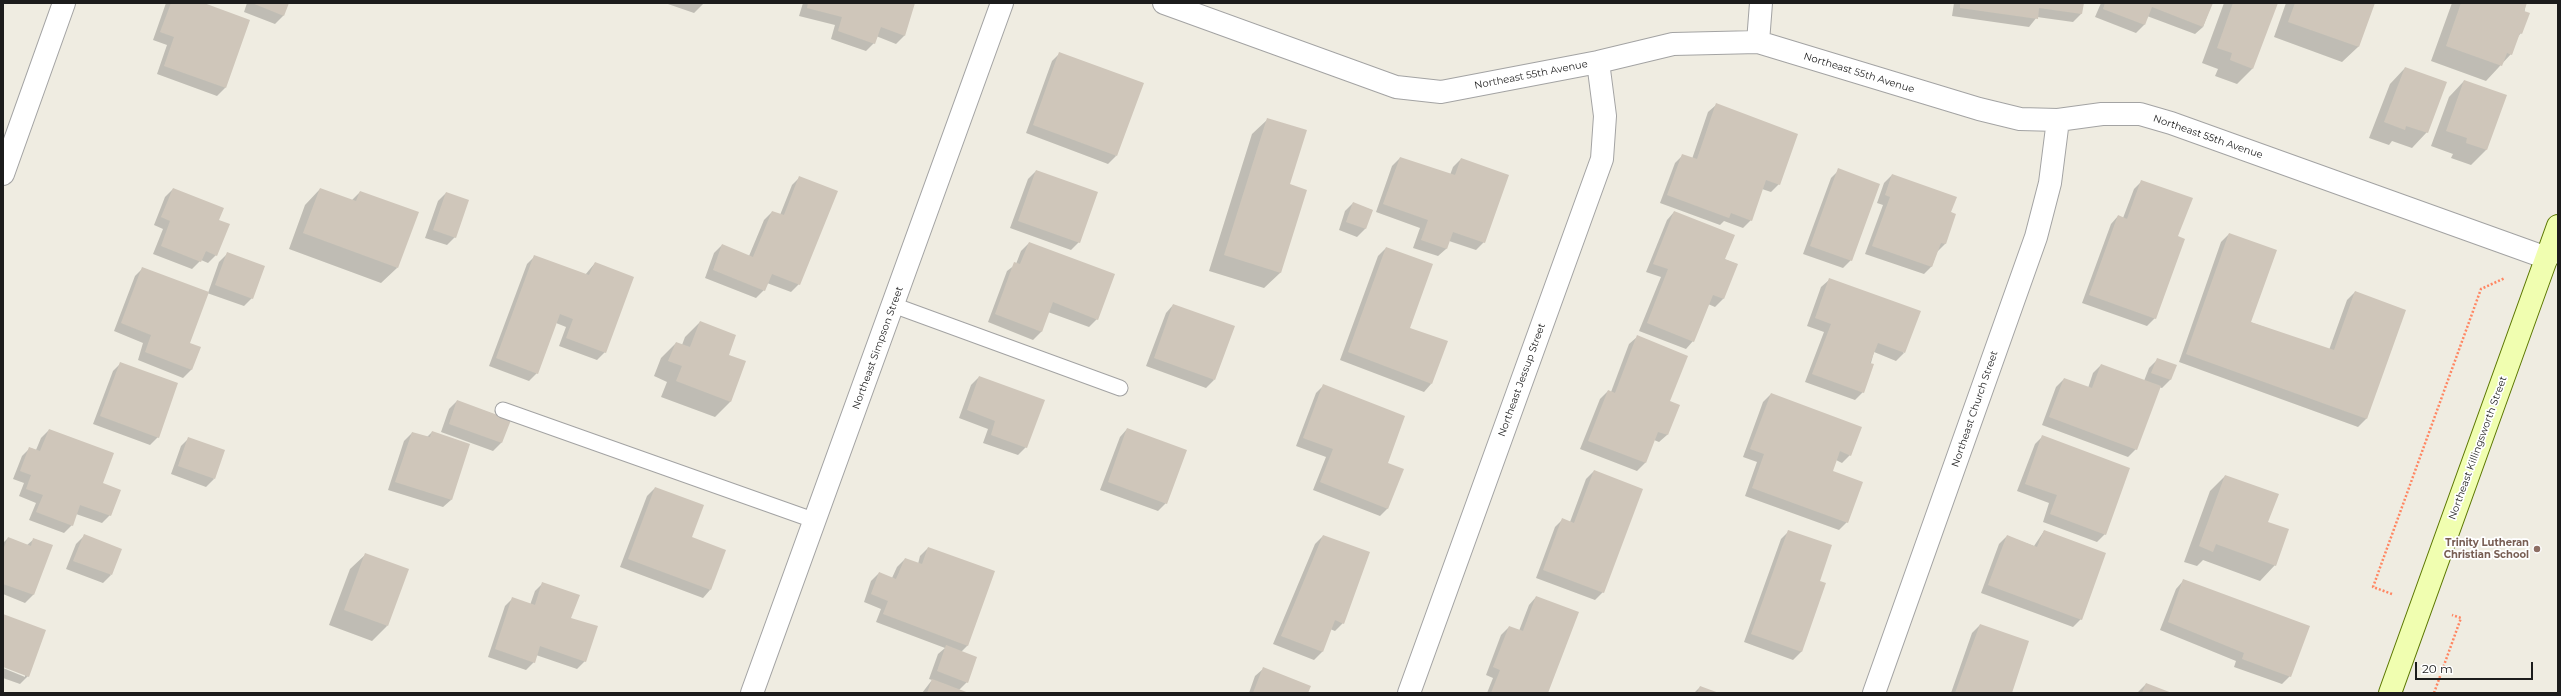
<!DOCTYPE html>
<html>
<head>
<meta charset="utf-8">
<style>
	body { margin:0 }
	#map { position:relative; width:2561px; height:696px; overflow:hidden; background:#efece1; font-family:Montserrat,sans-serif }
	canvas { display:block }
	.frame { position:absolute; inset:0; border:4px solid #1c1c1c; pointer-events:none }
	.scale { position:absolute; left:2415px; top:662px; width:118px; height:18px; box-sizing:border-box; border:2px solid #1c1c1c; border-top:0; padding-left:5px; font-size:12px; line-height:14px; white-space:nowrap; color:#1c1c1c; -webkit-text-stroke:3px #fff; paint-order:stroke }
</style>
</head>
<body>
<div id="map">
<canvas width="2561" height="696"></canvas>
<div class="frame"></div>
<div class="scale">20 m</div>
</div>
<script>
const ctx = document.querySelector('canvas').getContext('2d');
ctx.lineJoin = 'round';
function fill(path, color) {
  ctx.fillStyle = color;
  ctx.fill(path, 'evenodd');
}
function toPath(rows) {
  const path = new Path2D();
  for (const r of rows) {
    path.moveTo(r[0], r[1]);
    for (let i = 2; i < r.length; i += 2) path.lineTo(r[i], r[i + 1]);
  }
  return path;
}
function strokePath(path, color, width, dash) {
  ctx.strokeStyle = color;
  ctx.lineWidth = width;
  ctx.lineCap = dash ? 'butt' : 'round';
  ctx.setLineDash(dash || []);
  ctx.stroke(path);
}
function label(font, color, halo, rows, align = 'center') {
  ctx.font = font + ' Montserrat,sans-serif';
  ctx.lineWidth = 3.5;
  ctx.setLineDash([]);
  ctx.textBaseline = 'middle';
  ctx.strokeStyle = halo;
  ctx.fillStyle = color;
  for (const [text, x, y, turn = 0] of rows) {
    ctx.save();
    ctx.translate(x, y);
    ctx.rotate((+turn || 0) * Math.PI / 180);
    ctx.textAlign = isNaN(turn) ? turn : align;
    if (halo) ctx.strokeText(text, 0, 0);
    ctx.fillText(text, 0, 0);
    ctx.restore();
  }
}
fill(toPath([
	[166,3,201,3,249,21,225,88,217,96,157,74,167,45,153,40],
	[247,3,288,3,283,16,275,24,244,12],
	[665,3,704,3,694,13],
	[803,3,914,3,904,36,896,44,876,36,874,43,866,51,831,39,835,25,799,16],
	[1954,3,2083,3,2081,14,2073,22,2037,17,2029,27,1952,16],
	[2101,3,2212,3,2203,27,2195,34,2147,16,2144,25,2136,33,2095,17],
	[2224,3,2276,3,2252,69,2237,84,2215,76,2218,69,2202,63],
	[2286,3,2374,3,2358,47,2342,62,2274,37],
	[2452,3,2526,3,2521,33,2517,38,2511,54,2486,81,2431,61],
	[1060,53,1116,156,1108,164,1026,133,1052,61],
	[2405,68,2427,132,2412,148,2392,141,2389,145,2369,138,2390,84],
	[2464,81,2505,96,2486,150,2471,165,2451,158,2453,154,2431,146,2449,97],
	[1716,105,1779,184,1771,192,1762,189,1751,220,1743,228,1724,221,1720,225,1660,203,1675,163,1683,155,1692,159,1708,112],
	[1268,119,1289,185,1280,273,1264,288,1209,271,1252,134],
	[1400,158,1450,175,1453,167,1461,159,1484,242,1476,250,1449,241,1446,249,1438,256,1413,248,1420,228,1376,212,1392,166],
	[1839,170,1851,260,1843,268,1803,254,1831,178],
	[1036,171,1079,242,1071,250,1010,228,1028,179],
	[1892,175,1955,215,1945,244,1937,252,1932,266,1924,274,1865,254,1883,205,1877,203,1884,183],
	[800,177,799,284,791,292,767,283,764,290,756,298,705,278,714,253,722,245,749,256,764,220,772,212,780,215,792,185],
	[2142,181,2177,237,2155,318,2147,326,2082,303,2111,224,2118,216,2123,218,2134,189],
	[173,189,218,220,216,255,208,263,201,260,192,269,153,254,163,229,154,225,165,197],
	[320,189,351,201,360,192,397,268,381,283,289,249,305,205],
	[446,193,455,237,447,245,425,238,438,201],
	[1353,203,1372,210,1365,229,1357,237,1339,230,1345,211],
	[1674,212,1724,259,1737,264,1723,299,1715,307,1708,304,1693,341,1686,349,1639,331,1661,277,1646,272,1667,220],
	[2229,234,2250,322,2329,350,2347,300,2355,292,2405,311,2366,419,2358,427,2179,362,2221,242],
	[1029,243,1097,319,1089,327,1048,312,1041,332,1033,340,988,322,1007,271,1016,264,1021,251],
	[1386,248,1408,328,1431,384,1424,392,1340,360,1378,256],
	[227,254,252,298,244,306,207,293,188,344,200,348,191,370,183,378,138,360,143,343,114,331,135,276,143,268,208,293,219,262],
	[535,256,585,275,595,263,605,352,597,360,559,346,566,327,556,323,537,373,529,381,489,366,527,264],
	[1829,280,1904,353,1896,361,1874,352,1863,392,1855,400,1805,382,1824,332,1807,326,1821,287],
	[1173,305,1214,380,1206,388,1146,366,1166,313],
	[700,322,728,356,730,402,715,417,661,397,667,382,654,376,661,358,676,343,682,345,685,337],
	[1637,337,1669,402,1667,435,1659,442,1654,440,1645,463,1637,471,1580,449,1600,399,1608,391,1611,392,1629,344],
	[2157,360,2176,366,2170,380,2162,388,2159,387,2136,449,2128,457,2042,425,2056,387,2064,379,2088,388,2093,373,2101,365,2144,381,2149,368],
	[121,363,158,437,150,445,93,424,113,371],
	[979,377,1026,447,1018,455,983,443,988,429,959,418,971,385],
	[1324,385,1386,463,1388,508,1380,516,1313,490,1326,457,1296,446,1316,393],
	[1771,394,1850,455,1842,463,1836,460,1832,472,1847,522,1839,530,1745,496,1757,462,1743,457,1763,402],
	[457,401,510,420,501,443,493,451,441,432,449,409],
	[1127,429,1166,503,1158,511,1100,490,1120,437],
	[49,430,102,484,110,515,102,523,76,514,72,525,64,533,29,520,36,503,19,496,24,483,13,479,22,456,30,448,36,450,41,438],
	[432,432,451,500,443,507,388,490,404,441,412,433,427,437],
	[2043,436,2105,534,2097,542,2043,522,2049,503,2017,491,2035,444],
	[189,438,214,479,206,487,171,474,181,446],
	[1594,471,1603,592,1595,600,1536,578,1555,527,1563,519,1570,522,1586,479],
	[2225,476,2267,522,2275,565,2260,581,2203,560,2197,566,2184,562,2210,491],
	[655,488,691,538,710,590,703,598,620,567,647,496],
	[1789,531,1819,582,1801,652,1793,660,1744,642,1781,539],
	[2044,531,2081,619,2073,627,1981,593,1999,544,2007,536,2034,546],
	[84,536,111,575,103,583,66,569,76,544],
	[1323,536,1343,623,1335,631,1330,629,1322,652,1314,660,1273,644,1315,544],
	[8,538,27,545,34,539,51,545,33,595,25,603,3,594,3,543],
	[928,548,968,645,961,652,967,682,959,690,967,693,922,693,932,680,929,679,938,654,945,648,876,622,881,609,864,602,871,581,879,573,892,578,897,567,905,559,918,564,920,556],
	[366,554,387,626,372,641,329,625,350,569],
	[2183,581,2290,676,2282,684,2234,667,2236,661,2160,630,2176,589],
	[543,583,570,618,585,661,577,669,536,655,534,662,526,670,488,657,505,606,513,598,530,605,535,591],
	[1536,597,1547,693,1487,693,1493,678,1486,675,1501,635,1509,627,1519,631,1529,605],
	[3,615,28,676,20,684,3,678,3,668,25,677,25,674,3,666],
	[1980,625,2010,693,1951,693,1972,633],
	[1263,669,1307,693,1249,693,1255,676],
	[2146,684,2169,693,2137,693],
	[1700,687,1717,693,1694,693]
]), '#0003');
fill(toPath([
	[171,3,204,3,250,20,226,88,164,66,174,37,160,32],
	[252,3,289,3,284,16],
	[808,3,915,3,905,36,881,27,875,44,838,31,842,17,807,8],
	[1960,3,2084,3,2082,14,2039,8,2038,19,1960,8],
	[2105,3,2213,3,2203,27,2152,7,2145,25,2103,9],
	[2233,3,2278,3,2253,69,2230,60,2232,53,2217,48],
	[2295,3,2375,3,2359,47,2288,22],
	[2461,3,2527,3,2524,11,2530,13,2522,34,2520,33,2512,55,2507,53,2502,66,2446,46],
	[1059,52,1144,83,1117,156,1033,125],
	[2405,67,2447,82,2428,133,2406,126,2405,130,2384,122],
	[2464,80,2507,95,2487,150,2466,143,2467,138,2446,131],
	[1716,103,1798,134,1780,185,1766,180,1752,221,1731,213,1729,218,1667,195,1682,154,1697,159],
	[1267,118,1307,130,1290,184,1307,190,1281,273,1224,255],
	[1400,157,1455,175,1461,158,1509,175,1485,243,1453,232,1447,249,1421,240,1428,220,1383,204],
	[1838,168,1880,184,1852,261,1810,246],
	[1036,170,1098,192,1080,243,1018,221],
	[1892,174,1957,197,1951,212,1956,214,1946,244,1941,243,1932,267,1872,246,1890,197,1885,195],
	[799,176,838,191,800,285,772,274,765,291,713,270,722,244,753,257,772,211,784,215],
	[2141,180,2193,198,2178,236,2185,239,2156,319,2089,295,2118,215,2127,219],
	[173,188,224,208,219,220,230,224,217,256,206,251,201,262,161,246,170,221,161,217],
	[320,188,356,201,360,191,419,212,398,268,303,233],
	[446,192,469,200,456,238,433,230],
	[1353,202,1373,210,1366,229,1346,222],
	[1674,211,1735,235,1725,259,1738,264,1724,299,1713,295,1694,342,1647,323,1668,269,1653,264],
	[2229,233,2277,250,2251,322,2334,350,2355,291,2406,310,2367,419,2186,354],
	[1029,242,1115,274,1098,320,1053,302,1042,332,995,314,1014,262,1020,264],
	[1386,247,1433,264,1410,328,1448,341,1432,384,1348,352],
	[227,252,265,266,253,299,215,285],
	[534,255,589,275,595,262,634,277,606,353,566,338,573,319,560,314,538,374,496,358],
	[142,267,209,292,190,343,201,347,192,370,145,352,151,335,121,323],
	[1829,278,1921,311,1905,353,1878,343,1870,363,1874,364,1864,393,1812,374,1831,324,1815,318],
	[1173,304,1235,326,1215,380,1154,358],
	[700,321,736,335,729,355,746,361,731,402,676,381,682,366,668,361,676,342,690,347],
	[1637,335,1688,356,1670,401,1680,405,1668,435,1658,432,1646,463,1588,441,1608,390,1615,393],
	[2157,358,2177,365,2171,380,2151,373],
	[120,362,178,383,159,438,100,416],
	[2101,364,2161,386,2137,450,2049,417,2064,378,2092,388],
	[979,376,1045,400,1027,448,991,435,995,421,967,410],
	[1323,384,1405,416,1388,463,1404,469,1388,509,1320,482,1333,449,1303,438],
	[1771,393,1862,427,1851,456,1840,451,1833,471,1863,482,1848,523,1752,488,1764,454,1750,449],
	[457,400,511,420,502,443,449,424],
	[1127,428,1187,450,1167,504,1108,482],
	[49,429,114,453,103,483,121,490,111,516,80,505,73,526,36,512,43,495,26,489,31,475,20,471,29,447,40,451],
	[432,431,470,444,452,500,395,482,412,432,430,437],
	[2042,435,2130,468,2106,535,2050,514,2057,495,2025,484],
	[188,437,225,450,215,479,178,466],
	[1594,470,1643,489,1604,593,1543,570,1562,518,1574,523],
	[2225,475,2279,494,2268,522,2289,529,2276,566,2216,544,2213,552,2199,546],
	[655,487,704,505,692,537,726,550,711,590,628,559],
	[1788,530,1832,545,1820,581,1826,583,1802,652,1751,634],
	[2044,530,2106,553,2082,620,1988,585,2007,535,2037,547],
	[84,534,122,549,112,575,73,561],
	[1323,535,1370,552,1344,624,1335,620,1323,652,1281,636],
	[8,537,31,546,33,538,53,545,34,595,3,584,3,550],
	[928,547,995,571,968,646,883,614,888,601,871,594,879,572,896,579,905,558,922,564],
	[365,553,409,569,388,626,344,610],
	[2183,579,2310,626,2291,677,2242,659,2244,653,2168,622],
	[542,582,580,595,571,618,598,626,586,662,540,646,535,663,495,649,512,597,535,605],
	[1536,596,1579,612,1548,693,1491,693,1500,670,1493,667,1509,626,1523,631],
	[3,614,46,630,29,677,3,667],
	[1980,624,2029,641,2012,693,1955,693],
	[946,645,977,657,968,683,937,671],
	[1263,667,1311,686,1308,693,1253,693],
	[932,679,969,693,927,693],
	[2146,683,2172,693,2142,693],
	[1700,686,1719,693,1697,693]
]), '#cfc6ba');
const service = toPath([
	[893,305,1120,388],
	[503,410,816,521]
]);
const minor = toPath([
	[1164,3,1396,87,1441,92,1598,62,1673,44,1758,42,1979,109,2020,119,2058,120,2102,114,2140,114,2171,123,2547,258],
	[1758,42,1761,3],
	[3,174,64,3],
	[752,693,1002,3],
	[1409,693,1602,159,1605,116,1598,62],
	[1874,693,2036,237,2050,183,2058,120]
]);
const secondary = toPath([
	[2390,693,2558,226]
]);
strokePath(service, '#a3a3a3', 17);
strokePath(minor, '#a3a3a3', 24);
strokePath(secondary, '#5b7700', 24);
strokePath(toPath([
	[2392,594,2373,587,2481,289,2505,278],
	[2434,693,2461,618,2452,615]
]), '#ff8662', 2.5, [2, 2]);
strokePath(service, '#fff', 15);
strokePath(minor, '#fff', 22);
strokePath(secondary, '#f0feb0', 22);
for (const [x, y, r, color] of [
	[2537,549,4,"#8d6e63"]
]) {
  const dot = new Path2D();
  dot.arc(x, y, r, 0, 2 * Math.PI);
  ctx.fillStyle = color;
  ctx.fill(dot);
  strokePath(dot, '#fff', 1.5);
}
label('10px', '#1c1c1c', '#fff', [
	["Northeast 55th Avenue",1859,73,17],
	["Northeast 55th Avenue",1531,75,-11],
	["Northeast 55th Avenue",2208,137,19],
	["Northeast Simpson Street",878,348,-70],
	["Northeast Jessup Street",1522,380,-70],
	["Northeast Church Street",1975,409,-71],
	["Northeast Killingsworth Street",2478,448,-70]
]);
label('bold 10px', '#785e54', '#fff', [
	["Trinity Lutheran",2529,543],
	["Christian School",2529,555]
], 'right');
</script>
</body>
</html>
